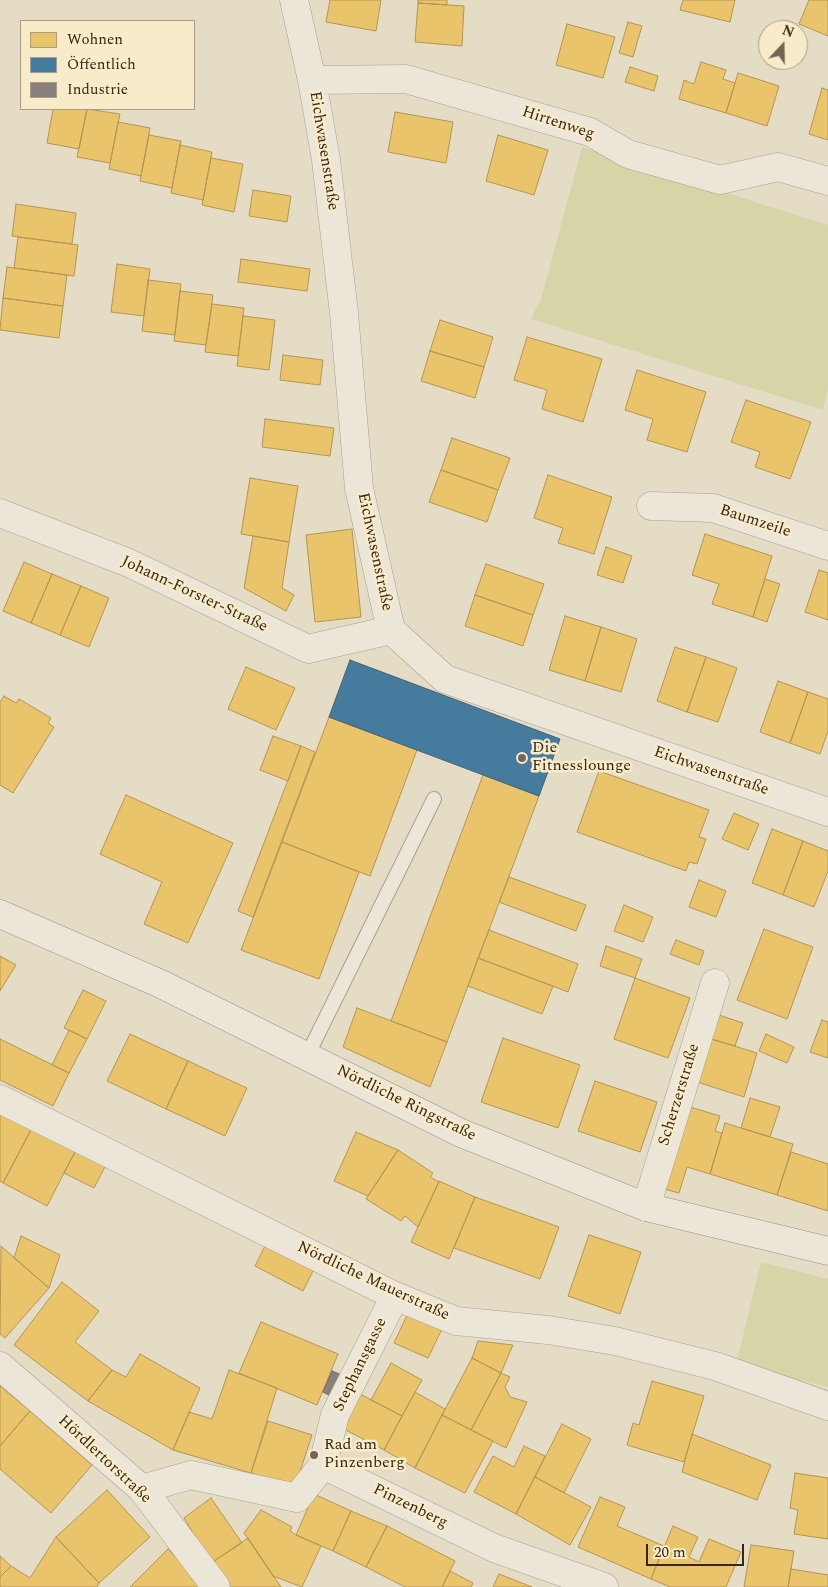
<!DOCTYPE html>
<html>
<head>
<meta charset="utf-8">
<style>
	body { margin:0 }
	#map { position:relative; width:828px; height:1587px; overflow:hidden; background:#e5dcc6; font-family:Spectral,serif }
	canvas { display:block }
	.legend { position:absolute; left:20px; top:20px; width:175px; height:90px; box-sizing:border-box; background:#f8ebc9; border:1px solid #ab9d83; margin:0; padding:6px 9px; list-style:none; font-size:15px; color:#372719 }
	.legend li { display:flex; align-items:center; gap:10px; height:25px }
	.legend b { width:25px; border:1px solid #ab9d83 }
	.north { position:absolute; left:758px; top:20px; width:50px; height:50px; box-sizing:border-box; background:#f8ebc9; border:1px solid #ab9d83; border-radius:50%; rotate:21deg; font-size:14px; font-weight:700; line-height:20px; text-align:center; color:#372719 }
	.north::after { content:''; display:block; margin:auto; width:18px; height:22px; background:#746656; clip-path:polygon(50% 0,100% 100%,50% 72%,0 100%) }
	.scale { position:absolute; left:646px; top:1544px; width:98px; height:22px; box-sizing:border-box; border:2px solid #372719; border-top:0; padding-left:6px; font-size:15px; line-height:18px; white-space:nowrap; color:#372719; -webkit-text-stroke:4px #f8ebc9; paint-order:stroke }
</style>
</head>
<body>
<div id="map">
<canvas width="828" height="1587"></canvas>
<ul class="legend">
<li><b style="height:14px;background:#e9c46a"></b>Wohnen</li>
<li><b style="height:14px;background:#457b9d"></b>Öffentlich</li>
<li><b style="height:14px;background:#8a817c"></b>Industrie</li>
</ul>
<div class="north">N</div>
<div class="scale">20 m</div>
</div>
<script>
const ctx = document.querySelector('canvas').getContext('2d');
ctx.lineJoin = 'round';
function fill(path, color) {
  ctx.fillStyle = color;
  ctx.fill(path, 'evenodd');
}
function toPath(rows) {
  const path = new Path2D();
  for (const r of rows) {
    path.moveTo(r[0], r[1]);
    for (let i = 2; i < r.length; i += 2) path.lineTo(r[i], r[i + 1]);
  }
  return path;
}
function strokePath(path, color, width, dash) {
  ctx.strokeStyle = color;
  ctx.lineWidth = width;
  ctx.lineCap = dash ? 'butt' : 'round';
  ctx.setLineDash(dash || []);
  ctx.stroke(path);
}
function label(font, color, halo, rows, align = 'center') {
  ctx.font = font + ' Spectral,serif';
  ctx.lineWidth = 5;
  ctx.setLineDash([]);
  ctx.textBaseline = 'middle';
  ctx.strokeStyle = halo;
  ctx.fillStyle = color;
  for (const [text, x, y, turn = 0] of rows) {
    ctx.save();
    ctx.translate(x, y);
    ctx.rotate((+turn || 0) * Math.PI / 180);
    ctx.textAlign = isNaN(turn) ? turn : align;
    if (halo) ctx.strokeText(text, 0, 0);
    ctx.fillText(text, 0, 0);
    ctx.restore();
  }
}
fill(toPath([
	[582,147,828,225,828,387,823,410,531,319,541,299],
	[761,1262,828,1279,828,1387,736,1365]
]), '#d5d5a7');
const homes = toPath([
	[330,0,381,0,376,31,326,22,330,0],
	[418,0,447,0,447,5,418,3,418,0],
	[683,0,735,0,730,22,680,10,683,0],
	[809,0,828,0,828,36,799,24,809,0],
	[418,3,464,6,462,46,415,42,418,3],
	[628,22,642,26,633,57,619,53,628,22],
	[567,24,615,37,603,78,556,65,567,24],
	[701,62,726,70,723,79,735,83,726,113,679,99,684,80,694,84,701,62],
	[630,67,658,76,654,91,625,82,630,67],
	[738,73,779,86,767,126,726,113,738,73],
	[822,88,828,90,828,140,809,134,822,88],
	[53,109,87,109,79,149,47,143,53,109],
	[87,109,120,114,110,163,77,157,87,109],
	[395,112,453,122,446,163,388,152,395,112],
	[118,122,150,128,141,176,109,169,118,122],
	[149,135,181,141,172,188,140,181,149,135],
	[498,135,548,150,534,195,486,181,498,135],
	[180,145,212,152,203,200,171,193,180,145],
	[211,158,243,164,234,212,202,205,211,158],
	[253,190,291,196,287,222,249,216,253,190],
	[16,204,76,213,72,244,12,236,16,204],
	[18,237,78,245,74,276,14,268,18,237],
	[241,259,310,269,307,291,238,282,241,259],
	[117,264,150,269,144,316,111,312,117,264],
	[7,267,67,275,63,306,3,298,7,267],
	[148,280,181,284,175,335,142,331,148,280],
	[180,291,213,295,206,345,174,341,180,291],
	[3,298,63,306,59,338,0,330,3,298],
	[212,304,244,308,238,356,205,352,212,304],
	[243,316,275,320,269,370,237,366,243,316],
	[440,320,493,337,484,367,430,351,440,320],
	[527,337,602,359,583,422,542,409,547,390,514,380,527,337],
	[430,351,484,367,475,398,421,381,430,351],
	[283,355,323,360,320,385,280,380,283,355],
	[637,370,706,392,687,452,647,440,653,419,625,410,637,370],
	[746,400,811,422,790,479,755,467,760,452,731,442,746,400],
	[265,419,334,428,330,456,262,447,265,419],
	[452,438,510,458,498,490,441,470,452,438],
	[441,470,498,490,487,522,429,502,441,470],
	[548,475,612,497,594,554,558,543,563,528,534,518,548,475],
	[250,478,298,486,289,542,241,534,250,478],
	[352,529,361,617,315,622,306,535,352,529],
	[705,534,772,556,753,617,712,604,719,584,692,575,705,534],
	[253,536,289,542,282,588,294,595,286,611,244,588,253,536],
	[606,547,632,556,623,583,597,575,606,547],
	[24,562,52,574,31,623,3,611,24,562],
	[486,564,544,584,533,615,475,595,486,564],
	[819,570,828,573,828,620,805,612,819,570],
	[52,574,81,586,60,635,31,623,52,574],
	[765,579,780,584,767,622,753,617,765,579],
	[81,586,109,598,89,647,60,635,81,586],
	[475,595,533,615,523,646,465,626,475,595],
	[565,616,601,627,585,681,549,670,565,616],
	[601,627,637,639,621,692,585,681,601,627],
	[675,647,706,657,687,712,657,701,675,647],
	[706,657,737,668,718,722,687,712,706,657],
	[246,667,295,688,276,730,228,709,246,667],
	[778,681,808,692,790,743,760,732,778,681],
	[808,692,828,699,828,731,820,754,790,743,808,692],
	[4,696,16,703,19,699,51,718,48,723,54,727,13,793,0,785,0,702,4,696],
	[329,717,417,750,370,876,282,842,329,717],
	[273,736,301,746,288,781,260,770,273,736],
	[301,746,315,752,253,917,238,911,301,746],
	[599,771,709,810,699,837,706,839,697,864,689,862,686,871,577,832,599,771],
	[483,775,539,796,447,1042,391,1021,483,775],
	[126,795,233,843,188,943,144,924,162,882,100,854,126,795],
	[734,813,759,824,748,850,722,839,734,813],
	[772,829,803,841,783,895,752,883,772,829],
	[803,841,828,851,828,871,814,907,783,895,803,841],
	[282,842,359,872,319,979,241,950,282,842],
	[509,877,586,905,576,931,499,902,509,877],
	[699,880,726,891,716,917,689,907,699,880],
	[624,905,653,917,643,942,614,931,624,905],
	[764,929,813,947,787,1019,737,1000,764,929],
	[489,930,578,964,568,992,478,958,489,930],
	[676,940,704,951,699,965,670,954,676,940],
	[606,946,642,959,635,978,600,966,606,946],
	[0,956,16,965,0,991,0,956],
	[478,958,553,986,542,1014,468,986,478,958],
	[635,978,690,998,668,1058,614,1039,635,978],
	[83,990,106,1001,87,1039,64,1028,83,990],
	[357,1008,447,1042,430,1087,343,1047,357,1008],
	[716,1014,743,1023,735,1046,708,1038,716,1014],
	[822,1020,828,1022,828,1058,810,1052,822,1020],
	[69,1030,87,1039,69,1073,52,1065,69,1030],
	[130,1034,188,1061,166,1109,107,1081,130,1034],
	[766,1034,794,1047,787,1063,759,1051,766,1034],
	[503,1038,580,1065,558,1128,481,1102,503,1038],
	[708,1038,757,1053,744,1097,694,1081,708,1038],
	[0,1039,69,1073,53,1106,0,1080,0,1039],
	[188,1061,247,1088,225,1136,166,1109,188,1061],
	[595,1081,657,1102,640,1152,578,1131,595,1081],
	[750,1098,780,1107,770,1137,741,1128,750,1098],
	[690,1107,720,1116,715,1131,722,1133,710,1174,687,1167,679,1193,664,1189,690,1107],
	[0,1110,33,1126,3,1183,0,1181,0,1110],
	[725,1123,793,1144,777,1195,710,1174,725,1123],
	[33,1126,77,1148,47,1206,3,1183,33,1126],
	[356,1132,398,1150,368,1196,334,1181,356,1132],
	[77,1148,107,1163,94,1188,64,1173,77,1148],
	[398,1150,433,1173,430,1177,439,1182,418,1227,405,1216,401,1221,366,1199,398,1150],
	[791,1152,828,1164,828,1211,777,1195,791,1152],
	[439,1181,475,1197,449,1259,411,1242,439,1181],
	[475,1197,559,1227,540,1279,454,1248,475,1197],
	[589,1235,641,1252,620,1314,568,1296,589,1235],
	[21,1236,60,1255,49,1288,14,1258,21,1236],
	[268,1240,316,1265,303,1291,255,1266,268,1240],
	[1,1246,49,1288,5,1338,0,1334,1,1246],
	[62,1282,99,1311,75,1342,112,1370,88,1401,14,1345,62,1282],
	[408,1313,442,1329,428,1358,394,1343,408,1313],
	[261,1322,338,1354,317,1405,239,1373,261,1322],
	[478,1341,513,1345,501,1373,472,1358,478,1341],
	[140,1354,200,1388,173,1450,88,1401,112,1370,126,1377,140,1354],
	[472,1358,501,1373,471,1430,442,1415,472,1358],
	[391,1363,422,1380,402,1416,371,1400,391,1363],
	[229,1370,277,1388,251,1473,173,1450,189,1412,212,1419,229,1370],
	[501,1373,510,1377,505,1387,510,1397,527,1402,506,1448,471,1430,501,1373],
	[652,1381,704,1396,684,1462,627,1445,633,1423,639,1425,652,1381],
	[0,1386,30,1411,0,1446,0,1386],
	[415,1392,445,1409,415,1468,384,1450,415,1392],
	[360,1394,402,1416,384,1450,342,1428,360,1394],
	[30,1411,92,1465,51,1513,0,1469,0,1446,30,1411],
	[442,1415,493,1441,465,1493,415,1468,442,1415],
	[268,1421,312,1435,295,1487,251,1473,268,1421],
	[562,1424,591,1439,564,1493,535,1477,562,1424],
	[692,1434,771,1465,757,1500,682,1472,692,1434],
	[524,1446,545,1456,516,1514,474,1492,493,1456,514,1467,524,1446],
	[795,1473,828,1478,828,1539,794,1534,798,1510,790,1508,795,1473],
	[535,1477,591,1507,570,1545,516,1514,535,1477],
	[107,1490,150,1537,99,1583,56,1537,107,1490],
	[314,1494,351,1511,333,1551,296,1535,314,1494],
	[600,1497,625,1507,617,1526,664,1546,651,1579,578,1547,600,1497],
	[211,1498,242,1543,211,1563,184,1518,211,1498],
	[261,1510,292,1527,290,1531,296,1535,321,1546,302,1587,273,1576,244,1533,261,1510],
	[351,1511,387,1526,366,1567,333,1551,351,1511],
	[387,1526,455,1561,442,1587,405,1587,366,1567,387,1526],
	[673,1526,698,1537,689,1557,699,1562,709,1539,741,1552,726,1587,670,1587,651,1579,673,1526],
	[56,1537,99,1583,97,1587,0,1587,0,1577,11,1566,30,1578,56,1537],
	[248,1538,281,1587,227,1587,211,1563,248,1538],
	[751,1545,794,1551,788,1587,744,1587,751,1545],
	[168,1549,205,1587,130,1587,168,1549],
	[0,1556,11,1566,0,1577,0,1556],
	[791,1569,828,1575,828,1587,788,1587,791,1569],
	[450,1571,473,1583,471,1587,442,1587,450,1571],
	[499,1574,532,1587,493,1587,499,1574]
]);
fill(homes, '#e9c46a');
strokePath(homes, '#b49552', 1);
const public = toPath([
	[350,660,560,739,539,796,329,717,350,660]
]);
fill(public, '#457b9d');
strokePath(public, '#416275', 1);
const industry = toPath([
	[332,1371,344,1376,335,1398,323,1392,332,1371]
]);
fill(industry, '#8a817c');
strokePath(industry, '#71665e', 1);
const service = toPath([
	[307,1056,434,799]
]);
const minor = toPath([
	[294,0,312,80,326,160,344,313,359,488,391,630,445,679,828,812],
	[312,80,406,79,590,132,628,154,720,180,778,167,828,181],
	[651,506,713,508,828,546],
	[0,513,129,563,308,649,391,630],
	[0,1099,395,1296,456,1321,548,1330,615,1341,715,1366,828,1406],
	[646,1207,715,983],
	[0,1366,142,1489,216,1587],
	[323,1465,335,1415,395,1296],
	[142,1489,191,1475,297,1498,323,1465,494,1548,604,1587]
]);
const secondary = toPath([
	[0,914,161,984,461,1133,646,1207,828,1251]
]);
strokePath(service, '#a8a090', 16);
strokePath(minor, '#a8a090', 29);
strokePath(secondary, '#998f80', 29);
strokePath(service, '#ece6d9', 14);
strokePath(minor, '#ece6d9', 28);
strokePath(secondary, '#ece6d9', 28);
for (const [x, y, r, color] of [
	[522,758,5,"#746656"],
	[314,1455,5,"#746656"]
]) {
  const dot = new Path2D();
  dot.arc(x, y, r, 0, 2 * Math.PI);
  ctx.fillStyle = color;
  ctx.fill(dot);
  strokePath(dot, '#f8ebc9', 2);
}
label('16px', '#372719', '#f8ebc9', [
	["Hirtenweg",558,124,18],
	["Eichwasenstraße",323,151,81],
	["Baumzeile",755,522,18],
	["Eichwasenstraße",374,552,78],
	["Johann-Forster-Straße",194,595,25],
	["Eichwasenstraße",711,772,19],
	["Scherzerstraße",680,1095,-73],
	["Nördliche Ringstraße",406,1104,26],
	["Nördliche Mauerstraße",373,1282,25],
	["Stephansgasse",361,1365,-64],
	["Hördlertorstraße",104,1460,43],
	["Pinzenberg",410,1507,26]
]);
label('16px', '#372719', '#f8ebc9', [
	["Die",532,749],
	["Fitnesslounge",532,767],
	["Rad am",324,1446],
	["Pinzenberg",324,1464]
], 'left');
</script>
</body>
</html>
